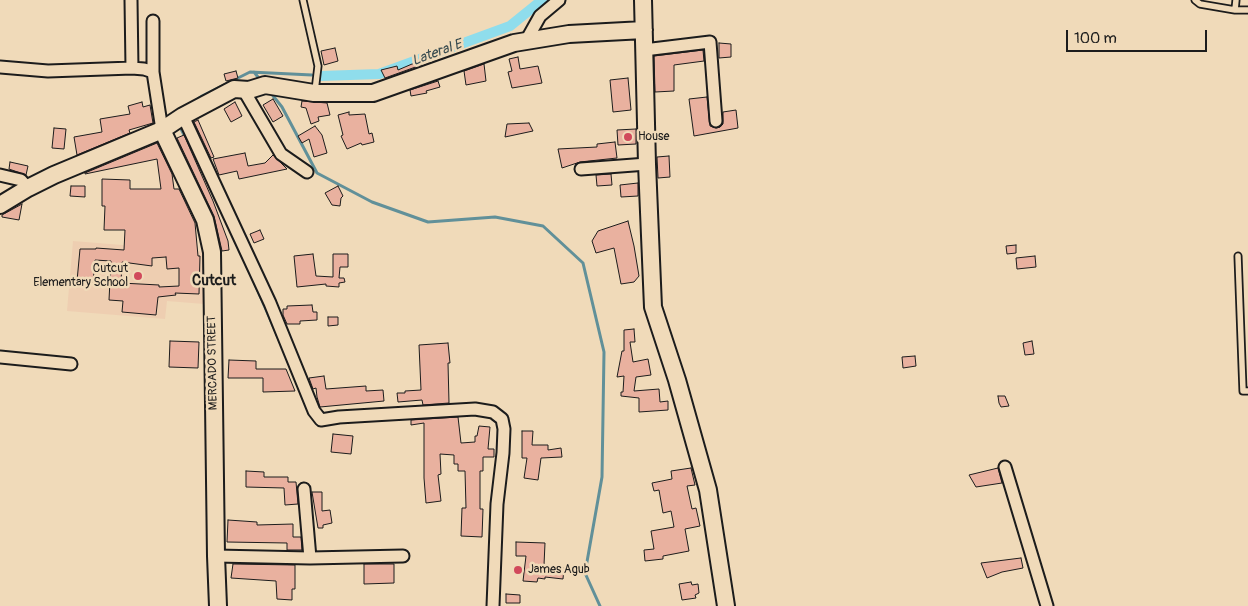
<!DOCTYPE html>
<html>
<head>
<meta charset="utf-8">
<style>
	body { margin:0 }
	#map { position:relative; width:1248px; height:606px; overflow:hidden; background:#f0dab9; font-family:Pangolin,sans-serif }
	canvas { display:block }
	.scale { position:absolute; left:1066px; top:30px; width:141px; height:22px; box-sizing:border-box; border:2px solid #1c1c1c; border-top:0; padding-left:6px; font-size:15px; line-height:18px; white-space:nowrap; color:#1c1c1c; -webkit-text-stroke:4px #f0dab9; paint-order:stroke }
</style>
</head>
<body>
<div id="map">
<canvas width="1248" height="606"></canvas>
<div class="scale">100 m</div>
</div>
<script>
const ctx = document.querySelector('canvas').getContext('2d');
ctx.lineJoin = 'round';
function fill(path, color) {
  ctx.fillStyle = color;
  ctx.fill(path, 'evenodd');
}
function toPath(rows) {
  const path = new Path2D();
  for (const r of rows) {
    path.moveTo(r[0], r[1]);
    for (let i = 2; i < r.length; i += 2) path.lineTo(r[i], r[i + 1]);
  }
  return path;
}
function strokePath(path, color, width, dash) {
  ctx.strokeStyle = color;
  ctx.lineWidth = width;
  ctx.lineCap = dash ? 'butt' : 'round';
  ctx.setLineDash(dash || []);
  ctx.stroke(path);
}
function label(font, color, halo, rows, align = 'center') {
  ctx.font = font + ' Pangolin,sans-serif';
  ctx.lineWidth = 5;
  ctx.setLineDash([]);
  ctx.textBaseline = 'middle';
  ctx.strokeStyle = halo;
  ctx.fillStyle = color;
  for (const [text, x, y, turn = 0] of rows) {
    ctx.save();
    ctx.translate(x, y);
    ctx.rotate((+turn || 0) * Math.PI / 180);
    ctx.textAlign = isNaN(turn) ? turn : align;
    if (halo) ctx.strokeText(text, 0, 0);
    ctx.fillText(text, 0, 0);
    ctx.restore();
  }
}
fill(toPath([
	[73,241,208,252,204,304,167,301,165,319,67,311]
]), '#eeceb1');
strokePath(toPath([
	[254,72,261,81],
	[270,92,282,107,317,173,372,202,428,222,495,217,543,226,583,263,604,352,602,477,585,573,600,606],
	[195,101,202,96,250,72,312,75],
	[180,127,197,160],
	[251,275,280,342]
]), '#619099', 3);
strokePath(toPath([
	[321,76,379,74,510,26,542,0]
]), '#8fddec', 10);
const building = toPath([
	[719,43,731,44,731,57,719,58,719,43],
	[335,48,338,61,324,65,321,51,335,48],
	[703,50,704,61,674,65,674,91,655,92,654,56,703,50],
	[518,57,520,69,538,66,542,83,512,88,508,72,512,71,509,59,518,57],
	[421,63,421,65,385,78,381,70,397,66,398,70,412,64,421,63],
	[484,64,486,81,466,85,464,71,484,64],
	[236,71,238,78,226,81,224,74,236,71],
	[628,78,631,110,613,112,610,80,628,78],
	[438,81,440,87,426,91,427,93,411,96,410,90,438,81],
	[707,97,710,126,716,128,720,127,723,124,723,112,736,110,738,128,694,136,689,99,707,97],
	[273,99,283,116,273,122,263,105,273,99],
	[302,101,327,103,330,115,318,117,319,121,311,124,306,108,301,107,302,101],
	[142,102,143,107,150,105,153,123,129,130,130,133,77,155,74,137,102,132,100,119,130,114,128,106,142,102],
	[235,102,242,116,231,122,224,109,235,102],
	[349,112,349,115,365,114,369,134,372,133,374,142,362,145,361,143,347,149,341,136,343,135,338,115,349,112],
	[198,120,214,157,211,158,194,122,198,120],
	[529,123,533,131,505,137,507,124,529,123],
	[315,126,322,135,327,153,314,157,309,139,302,143,298,136,315,126],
	[54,128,66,129,64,149,52,148,54,128],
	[636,129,636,144,618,145,617,130,636,129],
	[184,135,213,201,228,241,229,250,222,251,214,216,177,138,184,135],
	[615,142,617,158,580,162,562,168,558,149,597,147,597,144,615,142],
	[157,143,172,174,174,189,179,189,195,223,198,256,200,256,199,294,175,293,176,295,158,297,156,315,122,312,123,301,109,300,111,261,95,260,93,283,77,281,80,249,96,249,96,248,124,250,125,230,104,230,105,206,102,206,102,179,130,180,130,189,161,189,157,159,85,174,85,173,157,143],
	[166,257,167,269,179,268,179,286,159,287,159,285,121,283,122,262,152,266,152,258,166,257],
	[245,153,248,166,265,163,273,155,287,169,239,179,237,171,219,175,213,159,245,153],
	[669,156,670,177,658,178,657,157,669,156],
	[10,162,28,166,26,175,9,169,10,162],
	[611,174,612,185,597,186,596,175,611,174],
	[638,183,638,196,621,197,620,185,638,183],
	[71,186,85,186,85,197,70,196,71,186],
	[338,186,343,196,341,198,340,206,332,205,325,193,338,186],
	[22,204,19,220,2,217,2,215,22,204],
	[628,221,634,246,639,276,634,282,621,284,614,248,596,253,592,241,598,231,628,221],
	[260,230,264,239,254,243,250,234,260,230],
	[1016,245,1016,253,1007,254,1006,246,1016,245],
	[313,254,316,276,333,277,333,254,348,254,348,267,340,267,339,278,344,278,345,282,339,283,339,287,326,286,326,284,297,287,294,256,313,254],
	[1035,256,1036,267,1017,269,1016,258,1035,256],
	[312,305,313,312,317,312,317,320,300,321,300,324,287,324,283,315,283,309,287,309,287,306,312,305],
	[328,317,338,317,338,325,328,326,328,317],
	[634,329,635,342,630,342,633,362,648,359,651,375,636,377,634,391,659,389,660,402,668,401,668,410,639,412,639,398,621,396,621,392,623,392,624,376,617,377,622,351,624,351,624,330,634,329],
	[170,341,199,342,198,368,169,367,170,341],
	[1032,341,1034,354,1025,355,1023,343,1032,341],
	[448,343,450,363,448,363,449,403,423,405,422,400,398,402,397,393,405,393,405,391,421,390,419,345,448,343],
	[915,356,916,366,903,368,902,357,915,356],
	[229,360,256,361,256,369,286,369,295,391,263,392,263,378,228,378,229,360],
	[324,376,326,389,366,386,366,391,383,390,384,401,320,407,317,397,316,388,313,389,309,378,324,376],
	[998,396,1005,396,1009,406,1001,407,999,403,998,396],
	[458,417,461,443,475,442,475,436,477,436,479,426,490,427,488,449,494,449,494,457,483,457,483,471,480,471,480,509,483,509,482,537,461,536,462,508,466,508,465,471,458,471,458,464,454,464,454,455,440,454,441,474,438,475,441,501,426,503,424,478,424,423,411,425,411,420,458,417],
	[522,431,533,431,532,445,548,445,548,450,561,448,562,457,541,458,538,480,524,478,527,458,522,458,522,431],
	[333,434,353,436,351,454,331,452,333,434],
	[691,468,695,485,687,486,692,509,696,508,700,526,685,529,689,551,663,556,663,559,645,561,644,550,654,549,651,531,674,527,671,511,663,513,659,490,654,491,652,483,672,479,671,471,691,468],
	[998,468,1002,483,976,487,969,475,998,468],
	[246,471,264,472,264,477,288,477,288,482,296,482,298,504,285,505,284,488,246,487,246,471],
	[312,492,322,492,322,511,330,510,332,523,323,525,323,528,318,528,312,492],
	[228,520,257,522,257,525,293,524,293,537,301,537,302,550,287,550,287,543,227,542,228,520],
	[516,542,545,543,544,565,564,568,563,579,545,577,545,579,538,578,537,582,523,581,526,556,516,556,516,542],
	[1021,558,1023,568,1002,572,987,578,981,563,1021,558],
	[233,564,295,565,295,589,292,589,292,600,277,599,276,581,231,578,233,564],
	[364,564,394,564,394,583,364,584,364,564],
	[691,582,692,585,698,584,699,593,695,595,696,598,682,600,679,584,691,582],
	[506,594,520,595,520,603,506,603,506,594]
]);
fill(building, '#e9b19f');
strokePath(building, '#1c1c1c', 1);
const lane = toPath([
	[303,0,318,66,315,91],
	[1195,0,1200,4,1235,10,1248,10],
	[1235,10,1236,0],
	[1238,256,1243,391,1248,391]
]);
const street = toPath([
	[131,0,132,68],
	[153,21,153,72,162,130],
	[526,41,540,16,559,0],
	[644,50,710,42,716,121],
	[0,67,48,71,132,68,144,69,153,72],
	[243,89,281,154,307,172],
	[183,116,270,303,314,411,321,420,339,417,475,409,493,412,502,419,504,429,503,453,497,504,493,606],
	[581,169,647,164],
	[0,175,21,180,28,188],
	[0,357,71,364],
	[1005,467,1047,606],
	[304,489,310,558],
	[216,556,310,558,403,556]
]);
const secondary = toPath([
	[643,0,647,164,653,307,677,380,708,490,726,606],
	[162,130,205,220,212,252,216,556,218,606],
	[0,205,28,188,54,175,162,130,183,116,234,89,249,90,265,85,314,93,373,93,514,43,569,34,644,30]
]);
strokePath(lane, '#1c1c1c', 9);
strokePath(street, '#1c1c1c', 15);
strokePath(secondary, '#1c1c1c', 20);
strokePath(lane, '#f0dab9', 5.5);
strokePath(street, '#f0dab9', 11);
strokePath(secondary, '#f0dab9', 16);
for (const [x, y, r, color] of [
	[628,137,5,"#d1495b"],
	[138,276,5,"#d1495b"],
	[518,570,5,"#d1495b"]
]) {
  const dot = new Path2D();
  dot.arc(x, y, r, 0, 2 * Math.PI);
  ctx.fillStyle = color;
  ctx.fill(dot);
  strokePath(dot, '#f0dab9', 2);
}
label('12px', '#1c1c1c', '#f0dab9', [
	["House",638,137],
	["Cutcut",128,269,"right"],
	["Elementary School",128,283,"right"],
	["James Agub",528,570]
], 'left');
label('12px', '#1c1c1c', '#f0dab9', [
	["MERCADO STREET",213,363,-91]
]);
label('italic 14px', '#394c50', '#f0dab9', [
	["Lateral E",437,53,-20]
]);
label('bold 15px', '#1c1c1c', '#f0dab9', [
	["Cutcut",214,281]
]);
</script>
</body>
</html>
